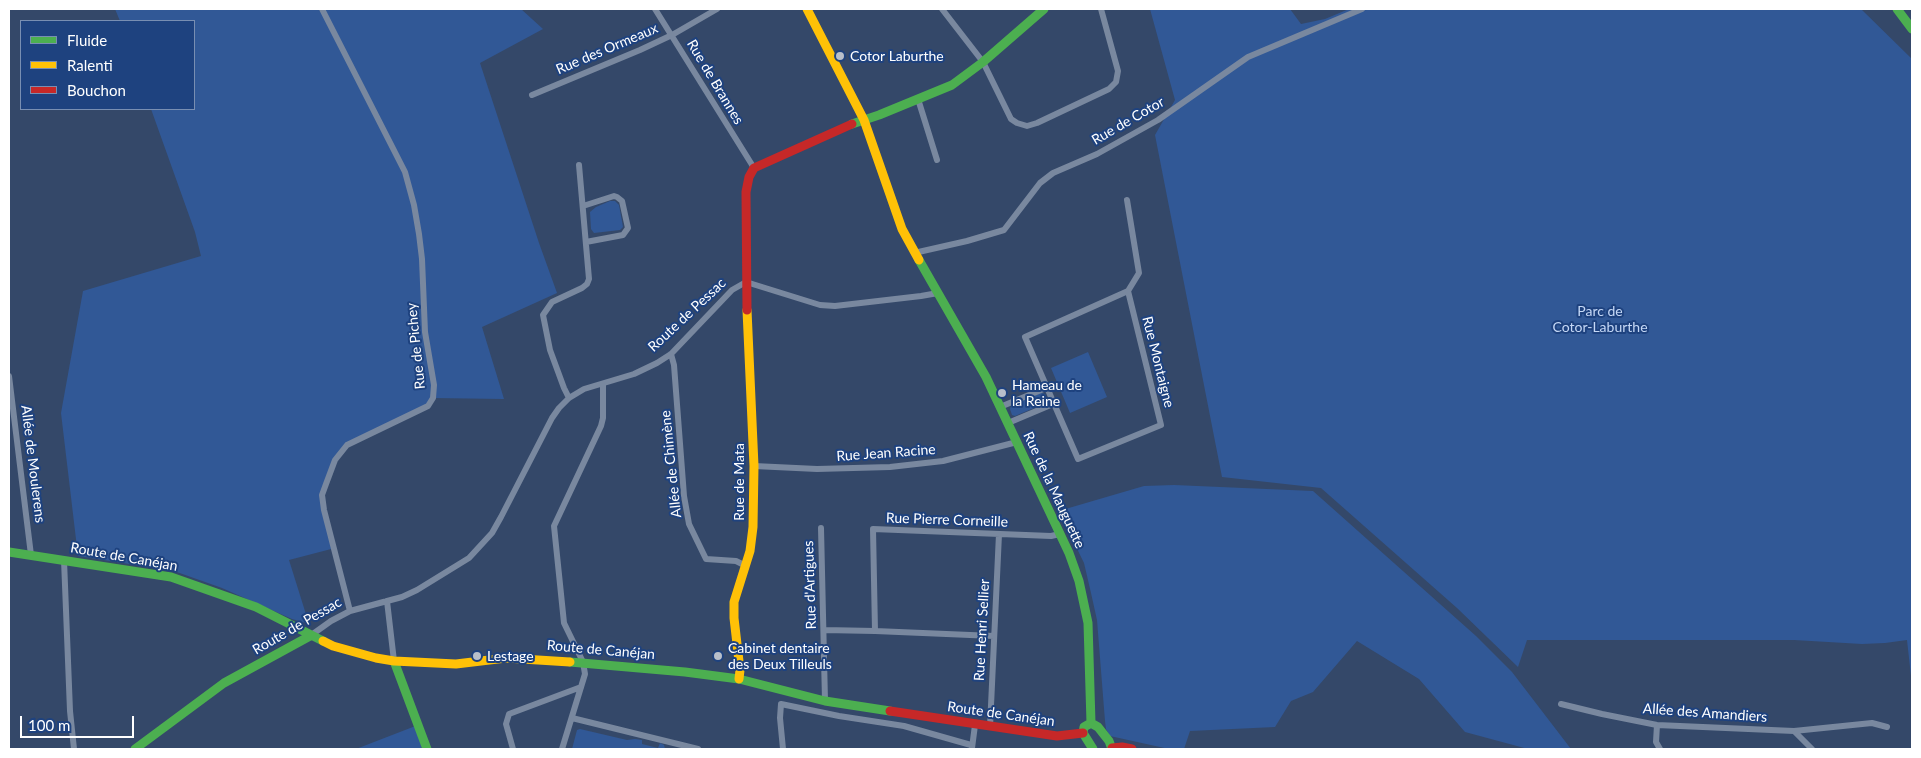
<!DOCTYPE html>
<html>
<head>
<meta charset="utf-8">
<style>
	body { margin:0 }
	#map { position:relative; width:1921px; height:758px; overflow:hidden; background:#344869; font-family:Lato,sans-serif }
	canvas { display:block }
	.frame { position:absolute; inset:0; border:10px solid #fff; pointer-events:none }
	.legend { position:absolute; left:20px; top:20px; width:175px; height:90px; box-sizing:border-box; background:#1e427f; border:1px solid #788eb2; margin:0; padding:6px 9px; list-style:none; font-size:15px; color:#fff }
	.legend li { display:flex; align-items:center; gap:10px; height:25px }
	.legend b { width:25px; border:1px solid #788eb2 }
	.scale { position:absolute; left:20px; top:716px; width:114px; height:22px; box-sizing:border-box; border:2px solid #fff; border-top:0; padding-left:6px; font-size:15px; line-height:18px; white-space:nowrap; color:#fff; -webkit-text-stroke:4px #1e427f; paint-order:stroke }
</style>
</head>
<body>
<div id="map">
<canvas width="1921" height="758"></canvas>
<div class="frame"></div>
<ul class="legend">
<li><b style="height:6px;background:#4caf50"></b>Fluide</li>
<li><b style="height:6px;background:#ffc107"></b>Ralenti</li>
<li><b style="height:6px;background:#c62828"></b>Bouchon</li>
</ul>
<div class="scale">100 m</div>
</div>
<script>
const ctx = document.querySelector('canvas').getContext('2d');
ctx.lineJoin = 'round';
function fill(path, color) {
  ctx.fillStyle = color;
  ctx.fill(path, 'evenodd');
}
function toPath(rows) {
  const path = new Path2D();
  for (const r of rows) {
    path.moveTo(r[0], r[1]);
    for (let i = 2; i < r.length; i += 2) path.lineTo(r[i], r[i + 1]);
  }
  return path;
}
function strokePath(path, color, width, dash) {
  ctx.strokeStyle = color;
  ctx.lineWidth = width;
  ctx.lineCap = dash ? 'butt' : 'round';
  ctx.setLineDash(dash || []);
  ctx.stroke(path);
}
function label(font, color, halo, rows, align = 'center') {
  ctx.font = font + ' Lato,sans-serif';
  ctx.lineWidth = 4;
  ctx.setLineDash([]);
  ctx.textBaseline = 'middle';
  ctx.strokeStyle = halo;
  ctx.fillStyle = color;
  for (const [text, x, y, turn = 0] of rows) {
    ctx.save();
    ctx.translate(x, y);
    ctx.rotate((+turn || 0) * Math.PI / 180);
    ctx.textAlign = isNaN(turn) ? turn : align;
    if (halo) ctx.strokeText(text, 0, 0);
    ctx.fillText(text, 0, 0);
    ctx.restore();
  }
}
fill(toPath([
	[115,9,521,9,543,29,480,63,539,243,557,293,482,327,504,399,433,398,428,406,341,451,322,495,335,548,289,560,309,624,292,619,222,588,174,571,78,556,61,413,83,291,201,256,195,232,151,109,194,109,194,21,120,21],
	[1150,9,1290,9,1301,24,1325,19,1349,9,1861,9,1912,59,1912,685,1907,640,1885,643,1862,644,1794,640,1527,640,1518,667,1457,608,1321,488,1222,477,1155,135,1175,100],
	[610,201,615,201,619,205,623,227,620,230,594,233,591,229,590,212,596,207],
	[1088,352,1107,397,1070,413,1051,368],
	[1041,393,1045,394,1047,399,1046,403,1015,416,1012,415,1010,409,1011,406],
	[1174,485,1313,491,1476,636,1512,672,1571,749,1528,749,1465,732,1419,679,1357,641,1313,692,1291,701,1275,727,1190,731,1184,749,1169,749,1110,736,1106,729,1105,721,1097,620,1091,593,1084,563,1060,514,1062,510,1144,486],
	[418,725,427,749,356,749],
	[580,729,627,740,635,739,642,740,642,744,658,748,660,743,664,745,665,749,572,749,577,730]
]), '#315896');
strokePath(toPath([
	[322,9,405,172,414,205,419,234,422,259,425,332,434,385,433,398,428,406,347,445,335,460,326,484,322,495,324,510,350,611],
	[655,9,754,168],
	[942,9,983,62,1011,119,1017,123,1027,126,1037,123,1109,89,1116,82,1118,71,1101,9],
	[532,95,640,50,672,35,717,9],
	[918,99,937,160],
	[1127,200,1139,273,1128,291,1025,337,1078,459,1161,425,1128,291],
	[583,206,614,196,617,197,622,201,628,228,623,235,586,242],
	[914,253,967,241,1004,230,1040,183,1053,173,1097,154,1158,120,1248,57,1362,9],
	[671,354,674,365,684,496,689,524,706,559,736,561,744,565],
	[9,376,31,555],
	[569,398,564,388,550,350,543,315,552,302,582,288,587,284,589,279,579,165],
	[1000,407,1046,388],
	[1008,423,1053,404],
	[754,466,817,469,890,467,943,461,1017,442],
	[821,528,825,701],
	[64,560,70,711,74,749],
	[387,601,394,661],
	[824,630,875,631],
	[310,636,331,621,350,611,402,597,417,590,469,558,492,533,501,517,552,418,559,408,569,398,584,389,634,374,657,363,671,354,732,290,746,282,820,305,835,306,921,296,938,293],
	[994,636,875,631,873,529,1051,536,1060,534],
	[1561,704,1602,714,1657,725,1794,731,1812,749],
	[572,718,698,749],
	[1657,725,1656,742,1660,749],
	[990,727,999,534],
	[1794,731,1872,723,1887,727],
	[972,748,975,725],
	[513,749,506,724,509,714,581,687],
	[562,749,585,674,583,662,564,623,554,526,601,426,603,418,603,385],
	[783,749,780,718,781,704,839,716,904,726,971,745]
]), '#79889f', 6);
strokePath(toPath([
	[1897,9,1912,29],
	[852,124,879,115,952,85,983,62,1044,9],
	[919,260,986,377,1069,553,1079,581,1088,623,1091,723],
	[9,552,171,577,256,607,323,641],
	[394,661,427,749],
	[570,662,685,672,739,679,825,701,890,711],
	[135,749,224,683,310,636],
	[1093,749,1083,733,1084,727,1091,723,1098,727,1109,741,1112,749]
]), '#4caf50', 9);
strokePath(toPath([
	[807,9,864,120,902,229,919,260],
	[323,641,333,646,376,658,394,661,456,664,506,658,570,662],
	[739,679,740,670,734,618,734,602,750,551,753,527,754,466,747,310]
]), '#ffc107', 9);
strokePath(toPath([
	[747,310,746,192,749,177,754,168,852,124],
	[890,711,1057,736,1083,733],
	[1112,748,1122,747,1132,749]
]), '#c62828', 9);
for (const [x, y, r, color] of [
	[840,56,5,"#b8bfca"],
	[1002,393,5,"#b8bfca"],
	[477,656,5,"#b8bfca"],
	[718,656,5,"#b8bfca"]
]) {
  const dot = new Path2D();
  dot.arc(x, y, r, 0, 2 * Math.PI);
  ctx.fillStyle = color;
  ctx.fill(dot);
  strokePath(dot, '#1e427f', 2);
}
label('14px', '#fff', '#1e427f', [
	["Rue des Ormeaux",607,49,-23],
	["Rue de Brannes",715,82,59],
	["Rue de Cotor",1128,121,-30],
	["Route de Pessac",687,315,-43],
	["Rue de Pichey",416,346,-96],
	["Rue Montaigne",1158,362,76],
	["Rue Jean Racine",886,453,-4],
	["Allée de Moulerens",33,464,83],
	["Allée de Chimène",671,464,-96],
	["Rue de Mata",739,482,-90],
	["Rue de la Mauguette",1054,490,65],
	["Rue Pierre Corneille",947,520,2],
	["Route de Canéjan",124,557,10],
	["Rue d'Artigues",810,585,-92],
	["Route de Pessac",297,626,-30],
	["Rue Henri Sellier",982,630,-87],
	["Route de Canéjan",601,650,5],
	["Allée des Amandiers",1705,713,4],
	["Route de Canéjan",1001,714,8]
]);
label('14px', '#fff', '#1e427f', [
	["Cotor Laburthe",850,56],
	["Hameau de",1012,385],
	["la Reine",1012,401],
	["Cabinet dentaire",728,648],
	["des Deux Tilleuls",728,664],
	["Lestage",487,656]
], 'left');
label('14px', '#c5d8f6', '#1e427f', [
	["Parc de",1600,311],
	["Cotor-Laburthe",1600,327]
]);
</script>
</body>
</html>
